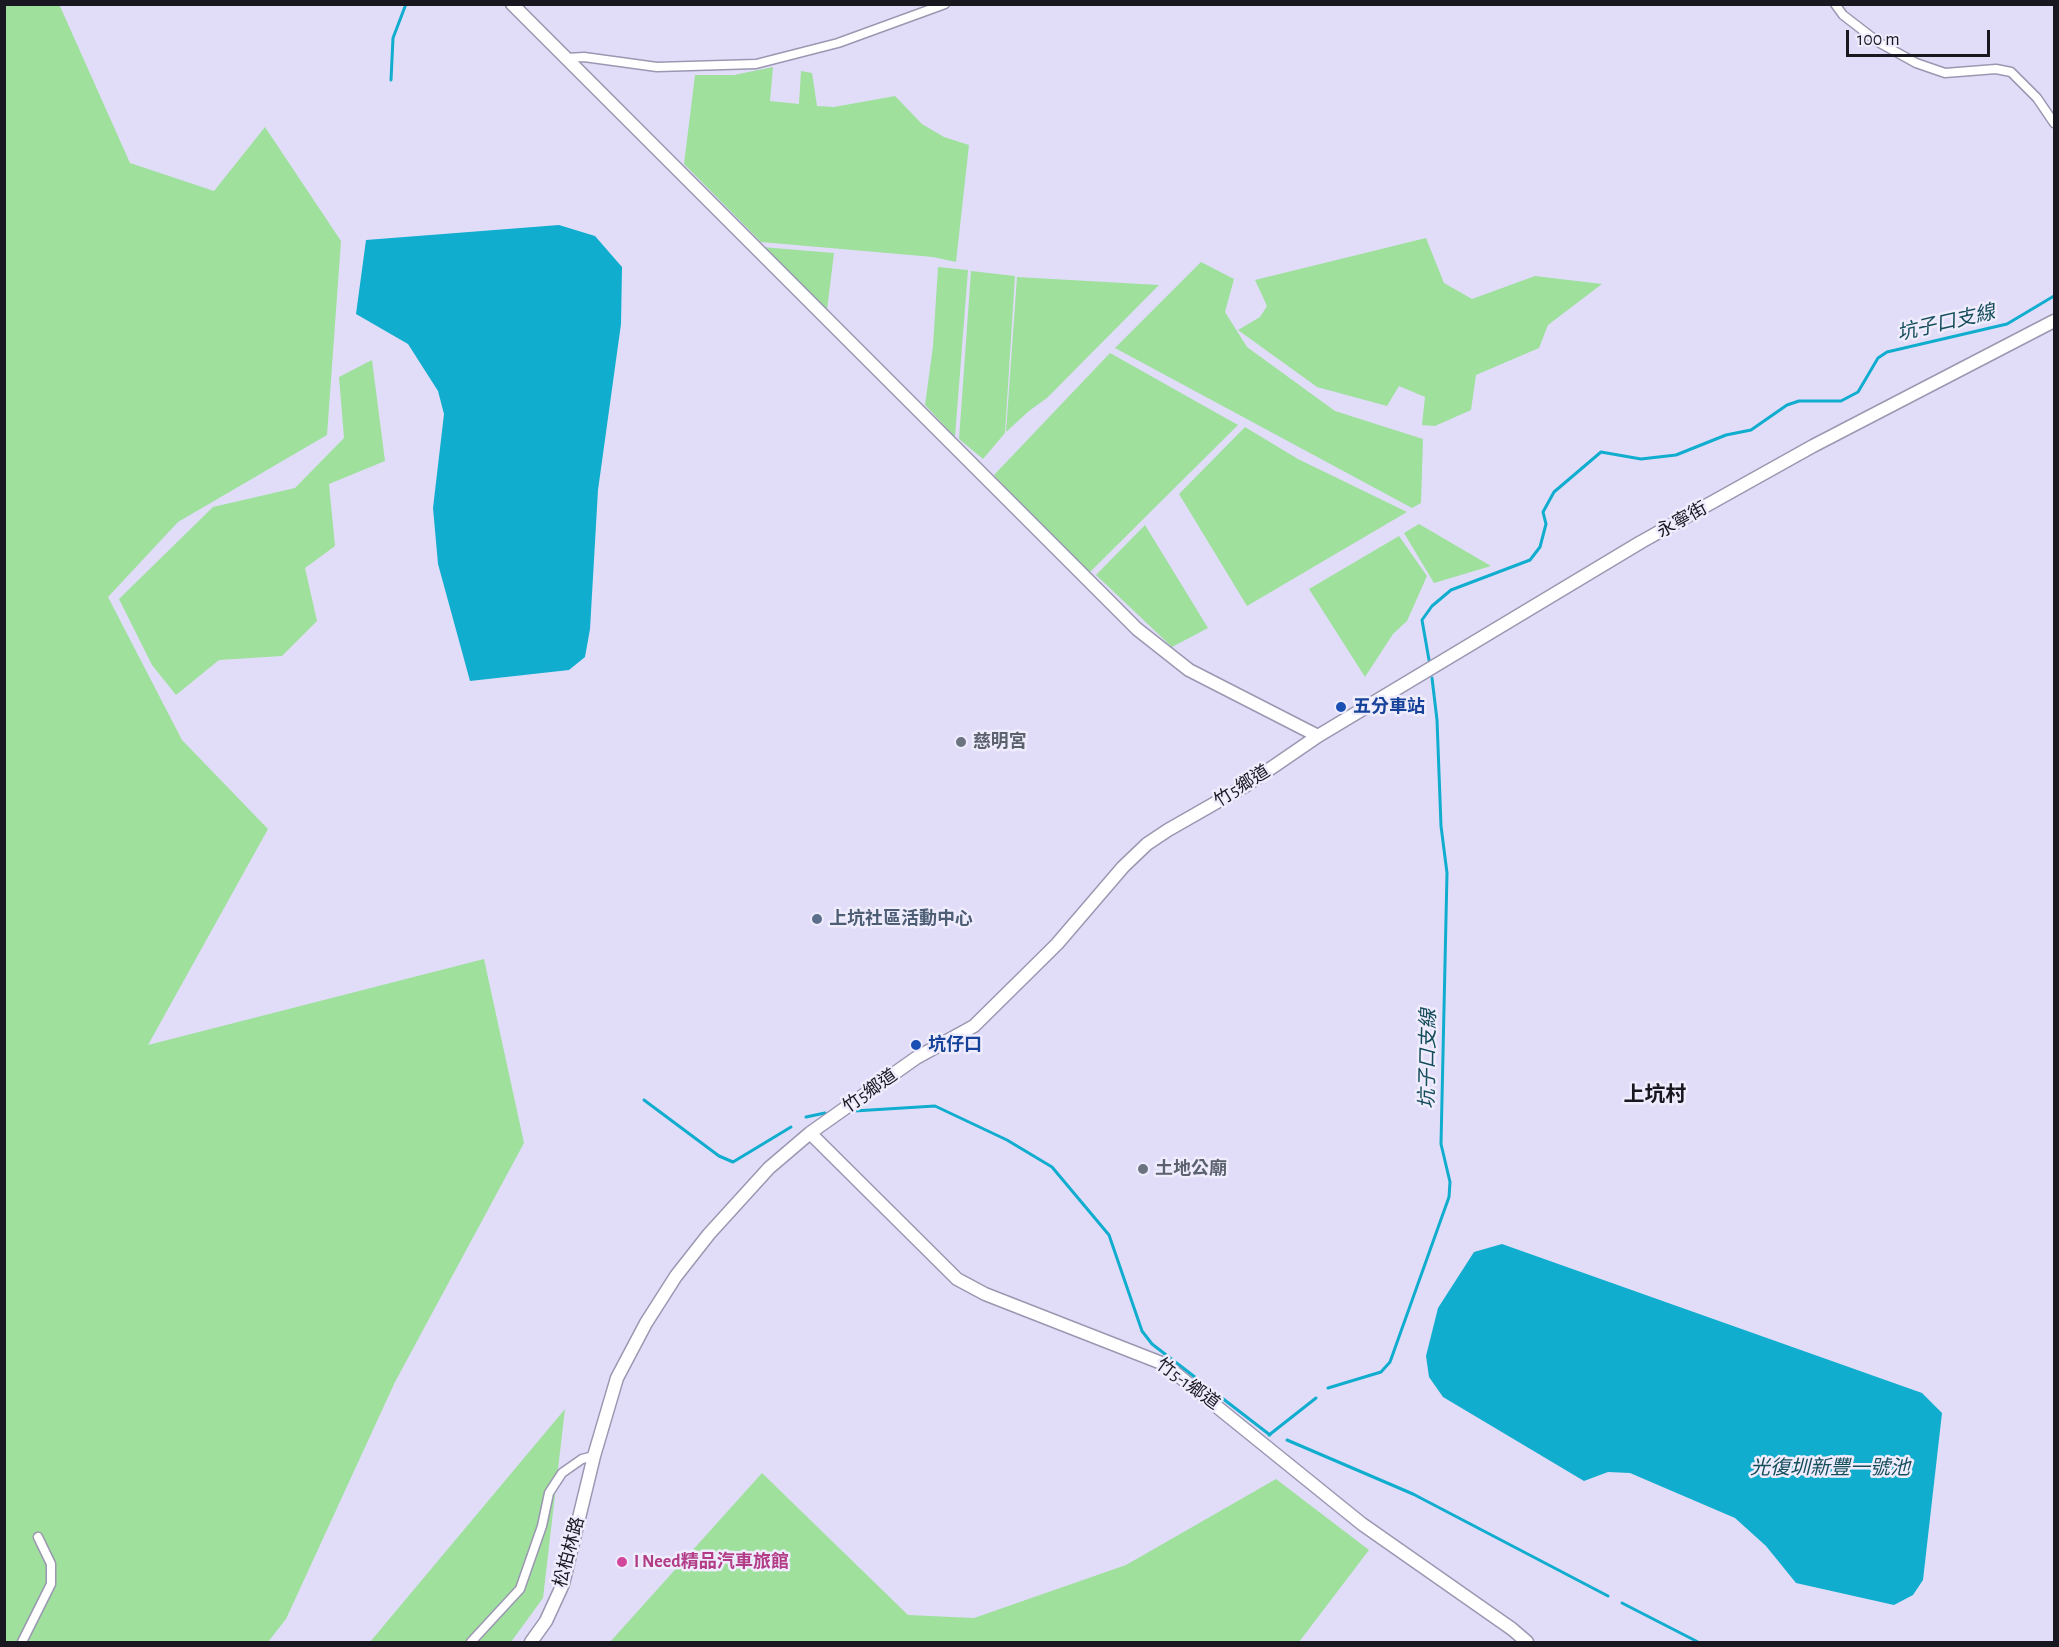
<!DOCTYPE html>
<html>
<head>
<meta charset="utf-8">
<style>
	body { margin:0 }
	#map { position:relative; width:2059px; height:1647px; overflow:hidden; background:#e1ddf9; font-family:"Alegreya Sans",sans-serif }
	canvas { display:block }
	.frame { position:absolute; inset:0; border:6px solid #191821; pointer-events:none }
	.scale { position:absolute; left:1846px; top:30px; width:144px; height:27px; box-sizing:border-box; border:3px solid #191821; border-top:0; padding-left:8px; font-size:18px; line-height:21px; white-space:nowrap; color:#191821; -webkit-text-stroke:4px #eeecfd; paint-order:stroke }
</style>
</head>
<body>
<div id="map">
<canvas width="2059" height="1647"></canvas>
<div class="frame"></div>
<div class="scale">100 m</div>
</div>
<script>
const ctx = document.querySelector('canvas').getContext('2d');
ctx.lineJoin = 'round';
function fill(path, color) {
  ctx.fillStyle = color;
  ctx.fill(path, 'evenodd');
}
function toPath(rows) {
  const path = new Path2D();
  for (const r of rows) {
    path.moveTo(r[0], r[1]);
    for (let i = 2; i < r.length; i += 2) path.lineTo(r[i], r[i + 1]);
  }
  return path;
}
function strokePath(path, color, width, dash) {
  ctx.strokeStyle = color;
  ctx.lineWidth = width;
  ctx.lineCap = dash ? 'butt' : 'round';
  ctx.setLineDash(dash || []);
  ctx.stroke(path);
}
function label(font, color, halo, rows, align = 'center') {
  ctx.font = font + ' "Alegreya Sans","Noto Sans TC",sans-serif';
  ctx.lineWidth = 5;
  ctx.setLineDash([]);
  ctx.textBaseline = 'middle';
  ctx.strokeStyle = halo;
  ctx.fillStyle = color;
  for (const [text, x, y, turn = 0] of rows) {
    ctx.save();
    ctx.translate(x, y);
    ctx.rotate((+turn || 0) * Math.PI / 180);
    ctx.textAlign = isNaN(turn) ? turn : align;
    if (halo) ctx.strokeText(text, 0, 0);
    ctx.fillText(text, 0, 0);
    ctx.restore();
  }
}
fill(toPath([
	[59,4,130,163,214,191,265,127,341,241,327,435,178,522,108,597,182,740,268,829,148,1045,484,959,524,1143,395,1382,286,1619,268,1642,5,1642,4,5],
	[773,67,770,101,799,104,801,71,812,73,817,106,834,107,895,96,922,124,944,137,969,145,956,262,933,257,761,242,684,164,695,75,734,75],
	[1426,238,1444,283,1472,299,1535,276,1602,284,1548,325,1539,348,1476,375,1471,410,1435,426,1422,425,1425,397,1399,386,1387,406,1317,387,1238,330,1260,317,1267,306,1255,280],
	[762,247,834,253,827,310],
	[1201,262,1234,279,1225,312,1247,347,1335,411,1423,439,1421,503,1412,508,1115,348],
	[938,267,968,270,955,437,925,405,933,346],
	[971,271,1015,276,1005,433,983,459,959,439],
	[1017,277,1159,285,1047,398,1029,411,1006,432],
	[1110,353,1238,425,1090,572,1039,524,994,475],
	[372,360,385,461,329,484,335,546,305,568,317,621,282,656,219,660,176,695,152,665,119,599,213,507,295,488,344,438,339,377],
	[1245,427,1298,459,1407,512,1247,606,1179,494],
	[1419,524,1491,566,1434,583,1404,533],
	[1145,525,1208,628,1172,647,1096,575],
	[1399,536,1427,576,1407,621,1393,634,1365,677,1309,589],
	[565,1409,543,1598,511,1642,370,1642],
	[762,1473,908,1615,974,1618,1126,1565,1276,1479,1369,1550,1299,1642,610,1642]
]), '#9ee09c');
fill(toPath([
	[559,225,595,236,622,267,621,324,598,490,590,629,585,657,569,670,470,681,438,564,433,508,444,414,438,391,408,344,356,314,366,240],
	[1502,1244,1922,1393,1942,1413,1923,1580,1913,1595,1894,1605,1796,1583,1766,1546,1735,1518,1630,1473,1608,1472,1584,1481,1443,1397,1429,1377,1426,1356,1438,1308,1474,1252]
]), '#10adce');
strokePath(toPath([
	[391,80,393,38,406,4],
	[1429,660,1422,620,1432,606,1451,590,1530,560,1540,547,1546,524,1543,512,1554,492,1601,452,1641,459,1676,455,1726,435,1751,430,1787,405,1799,401,1841,401,1858,392,1878,358,1887,352,2007,324,2054,296],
	[644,1100,719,1156,733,1162,791,1127],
	[854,1111,935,1106,1007,1140,1052,1167,1109,1235,1142,1331,1152,1344,1270,1435],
	[806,1117,825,1113],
	[1328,1388,1381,1372,1390,1362,1449,1197,1450,1182,1441,1144,1447,873,1441,826,1437,720,1432,678],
	[1269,1435,1316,1398],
	[1287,1440,1413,1494,1608,1596],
	[1622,1603,1698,1642]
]), '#10adce', 3);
const street = toPath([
	[1835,4,1843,15,1878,42,1916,63,1945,73,1996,69,2011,72,2037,98,2054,123],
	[566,58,584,57,657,67,756,64,838,43,945,4],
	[22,1642,51,1584,51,1564,38,1537],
	[471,1642,520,1589,542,1526,549,1493,562,1473,582,1459,594,1456]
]);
const secondary = toPath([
	[512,4,1137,629,1189,670,1318,736],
	[810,1133,957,1279,985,1294,1164,1364,1362,1524,1512,1629,1527,1642],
	[531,1642,546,1621,563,1584,594,1456,617,1378,646,1323,676,1276,709,1234,769,1168,810,1133,916,1058,974,1026,1057,944,1123,867,1147,844,1168,830,1245,786,1318,736,1641,542,1813,446,2054,321]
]);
strokePath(street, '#9b97b1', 11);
strokePath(secondary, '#9b97b1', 15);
strokePath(street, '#fff', 8);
strokePath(secondary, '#fff', 12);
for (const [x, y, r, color] of [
	[1341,707,6,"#1a4fb4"],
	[961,742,6,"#6b7280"],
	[817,919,6,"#5c6f8a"],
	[916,1045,6,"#1a4fb4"],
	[1143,1169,6,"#6b7280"],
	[622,1562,6,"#d1479c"]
]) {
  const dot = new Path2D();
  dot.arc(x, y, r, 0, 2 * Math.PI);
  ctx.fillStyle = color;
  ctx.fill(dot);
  strokePath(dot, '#eeecfd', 2);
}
label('18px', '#191821', '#eeecfd', [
	["永寧街",1682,520,-29],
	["竹5鄉道",1242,786,-32],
	["竹5鄉道",870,1091,-35],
	["竹5-1鄉道",1188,1384,36],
	["松柏林路",569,1552,-75]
]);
label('bold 18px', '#164399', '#eeecfd', [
	["五分車站",1353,707],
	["坑仔口",928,1045]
], 'left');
label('bold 18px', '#5b616d', '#eeecfd', [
	["慈明宮",973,742],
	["土地公廟",1155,1169]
], 'left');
label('bold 18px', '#4e5e75', '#eeecfd', [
	["上坑社區活動中心",829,919]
], 'left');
label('bold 18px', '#b23c85', '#eeecfd', [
	["I Need精品汽車旅館",634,1562]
], 'left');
label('italic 20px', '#154d5b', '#eeecfd', [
	["坑子口支線",1946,323,-13],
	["坑子口支線",1428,1059,-89],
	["光復圳新豐一號池",1830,1468]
]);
label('bold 21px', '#191821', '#eeecfd', [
	["上坑村",1655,1095]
]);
</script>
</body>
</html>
